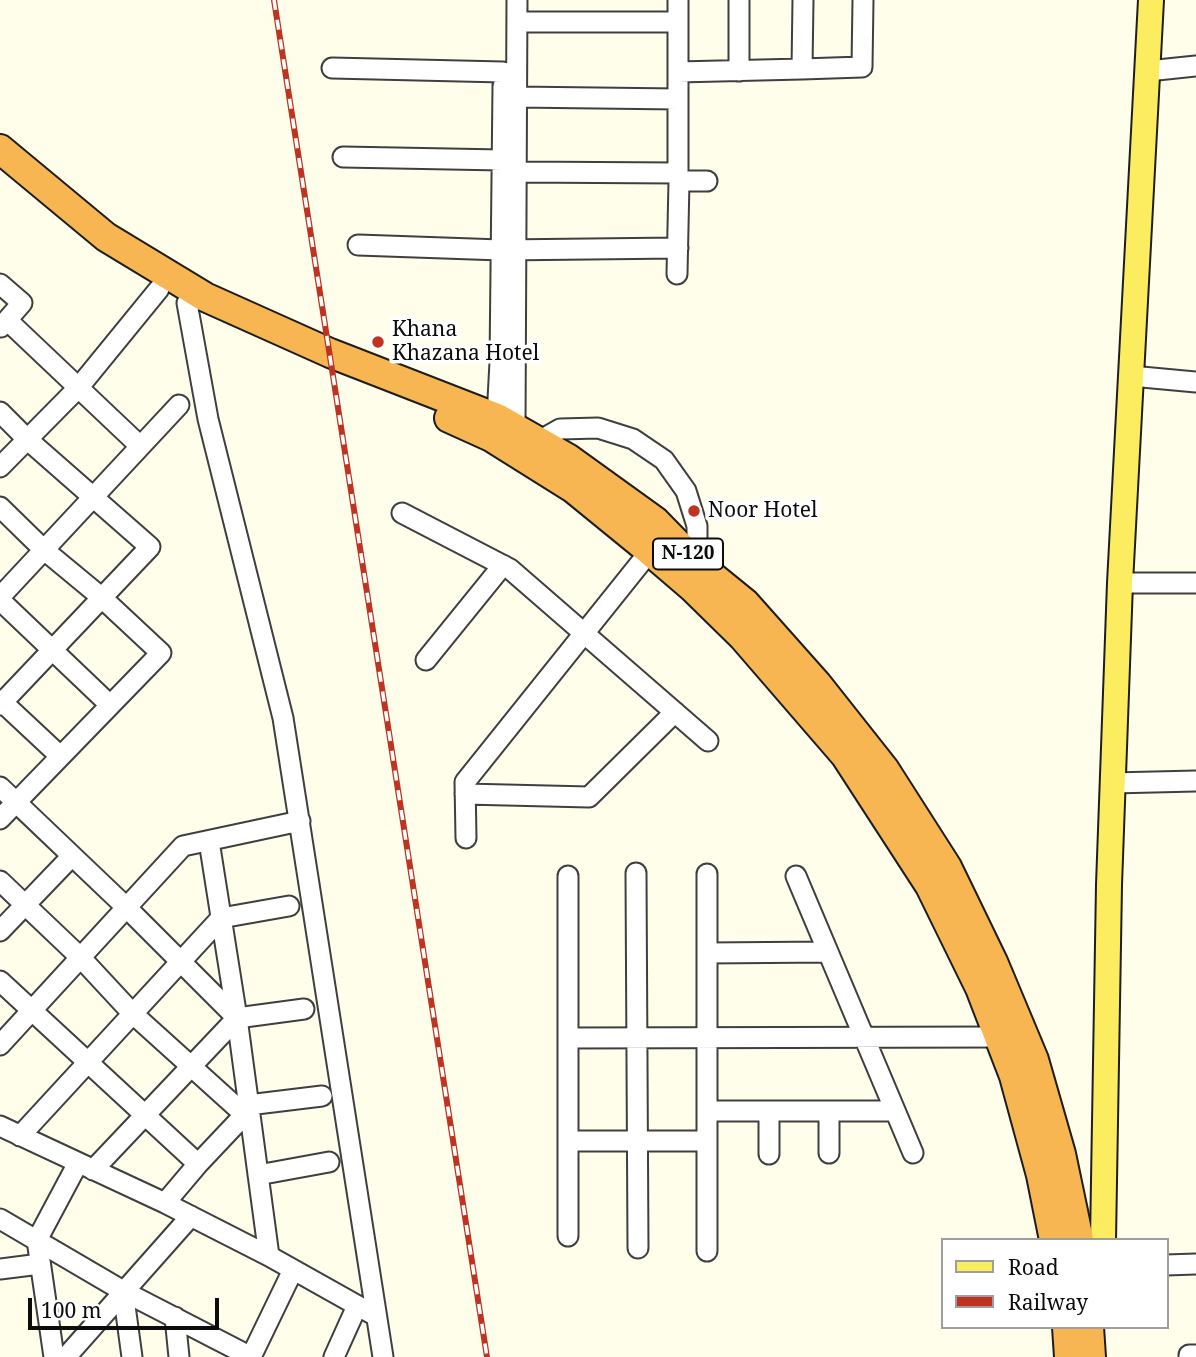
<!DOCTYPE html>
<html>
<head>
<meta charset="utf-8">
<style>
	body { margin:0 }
	#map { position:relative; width:1196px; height:1357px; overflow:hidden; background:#fffeeb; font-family:"Noto Serif",serif }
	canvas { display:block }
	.legend { position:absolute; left:941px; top:1238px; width:228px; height:91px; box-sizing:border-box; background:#fff; border:2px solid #9e9e9e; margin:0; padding:9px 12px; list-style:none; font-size:21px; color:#0c0c0c }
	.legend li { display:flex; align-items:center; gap:14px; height:35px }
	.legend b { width:35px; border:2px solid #9e9e9e }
	.scale { position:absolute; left:28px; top:1298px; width:191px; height:32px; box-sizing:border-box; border:4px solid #0c0c0c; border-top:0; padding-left:9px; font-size:21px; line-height:24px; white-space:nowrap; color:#0c0c0c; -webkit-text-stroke:5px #fff; paint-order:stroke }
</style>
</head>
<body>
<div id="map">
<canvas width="1196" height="1357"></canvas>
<ul class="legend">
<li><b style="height:9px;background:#fbed5f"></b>Road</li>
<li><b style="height:9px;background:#be3322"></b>Railway</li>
</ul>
<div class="scale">100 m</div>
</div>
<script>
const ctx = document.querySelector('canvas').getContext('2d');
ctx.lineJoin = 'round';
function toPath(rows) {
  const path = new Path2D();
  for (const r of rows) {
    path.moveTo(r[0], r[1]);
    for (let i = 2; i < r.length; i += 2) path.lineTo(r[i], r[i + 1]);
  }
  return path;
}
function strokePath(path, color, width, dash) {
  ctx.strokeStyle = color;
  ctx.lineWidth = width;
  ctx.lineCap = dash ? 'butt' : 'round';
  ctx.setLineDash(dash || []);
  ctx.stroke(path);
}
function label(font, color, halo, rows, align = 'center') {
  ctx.font = font + ' "Noto Serif",serif';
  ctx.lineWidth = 7;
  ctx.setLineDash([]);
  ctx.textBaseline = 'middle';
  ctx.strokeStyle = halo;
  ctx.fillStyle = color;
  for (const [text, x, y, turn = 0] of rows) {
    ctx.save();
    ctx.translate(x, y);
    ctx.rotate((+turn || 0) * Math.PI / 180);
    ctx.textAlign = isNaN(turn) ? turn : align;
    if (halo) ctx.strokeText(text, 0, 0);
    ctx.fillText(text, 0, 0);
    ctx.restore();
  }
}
const minor = toPath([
	[678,0,678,173],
	[739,0,739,71],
	[803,0,802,69,862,67,863,0],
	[517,22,678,22],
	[332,68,503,72],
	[1148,71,1196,66],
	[678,72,802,69],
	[516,97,678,99],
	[343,157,502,160,516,172,678,173,679,181,707,181],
	[358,245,501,250,678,248],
	[677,274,679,181],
	[0,284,22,303,1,327],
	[187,303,208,419,283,718,383,1357],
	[7,320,140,446],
	[1131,376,1196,382],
	[0,412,28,440,150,547,0,705],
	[497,418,500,362,503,86],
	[515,429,517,0],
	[537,442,560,429,598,428,633,439,664,460,686,491,697,526,697,564],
	[0,467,79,387,159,289],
	[0,507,43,549,101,597,161,653,0,819],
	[402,513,510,569,708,741],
	[1120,583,1196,583],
	[0,597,179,405],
	[0,600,110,705],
	[426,660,503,565],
	[0,700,60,756],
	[1112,783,1196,781],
	[0,787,127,908,237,1018],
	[465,794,589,797,675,712],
	[466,838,465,782,650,551],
	[209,841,237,1018,269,1256],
	[636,873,638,1248],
	[707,874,707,1251],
	[796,876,913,1153],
	[0,881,81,958,132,1013,245,1115],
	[0,931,72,856],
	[707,953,828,952],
	[0,981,198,1164],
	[568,1038,999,1037],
	[0,1045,183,846,300,821],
	[248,1105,322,1096],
	[707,1111,895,1111],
	[829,1111,829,1153],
	[0,1126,165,1203,269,1256,376,1316],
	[20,1136,221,918,289,906],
	[568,1141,707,1141],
	[769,1154,769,1111],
	[93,1170,237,1018,304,1009],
	[258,1175,329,1162],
	[165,1203,198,1164,249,1110],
	[0,1219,123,1291,251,1357,293,1270],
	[568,1236,568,876],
	[1166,1265,1196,1264],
	[0,1269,40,1264],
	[123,1291,132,1357],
	[175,1317,179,1357],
	[54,1357,37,1240,78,1163],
	[66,1357,191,1216],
	[334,1357,357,1306],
	[1189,1357,1189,1355,1196,1355]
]);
const major = toPath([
	[1103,1240,1109,885,1120,583,1151,0]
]);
const highway = toPath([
	[0,149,106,237,205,297,330,353,497,418,569,459,655,521,697,564,745,603,817,684,885,770,947,867,993,962,1034,1060,1061,1154,1079,1240],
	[449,418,491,437,574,489,650,551,692,587,743,637,845,755,930,886,980,988,1014,1076,1041,1175,1054,1240],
	[1067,1327,1069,1357],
	[1089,1327,1091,1357]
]);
strokePath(minor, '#3f3f3f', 23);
strokePath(major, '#1d1d1d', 28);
strokePath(highway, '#1d1d1d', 32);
strokePath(minor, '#fff', 19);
strokePath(major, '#fbed5f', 24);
strokePath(highway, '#f7b651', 28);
const rail = toPath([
	[274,0,487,1357]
]);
strokePath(rail, '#be3322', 6);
strokePath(rail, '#fff', 3.5, [10]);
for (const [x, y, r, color] of [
	[378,342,7,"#be3322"],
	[694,511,7,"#be3322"]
]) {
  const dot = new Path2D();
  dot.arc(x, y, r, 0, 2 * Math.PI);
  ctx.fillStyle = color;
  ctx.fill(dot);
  strokePath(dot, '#fff', 2.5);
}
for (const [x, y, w] of [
	[688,554,70]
]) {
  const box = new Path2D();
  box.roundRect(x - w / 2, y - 15.5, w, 31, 5);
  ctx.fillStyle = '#fff';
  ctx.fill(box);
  strokePath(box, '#0c0c0c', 2);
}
label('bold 19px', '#0c0c0c', null, [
	["N-120",688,554]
]);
label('21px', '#0c0c0c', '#fff', [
	["Khana",392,330],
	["Khazana Hotel",392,354],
	["Noor Hotel",708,511]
], 'left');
</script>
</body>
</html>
